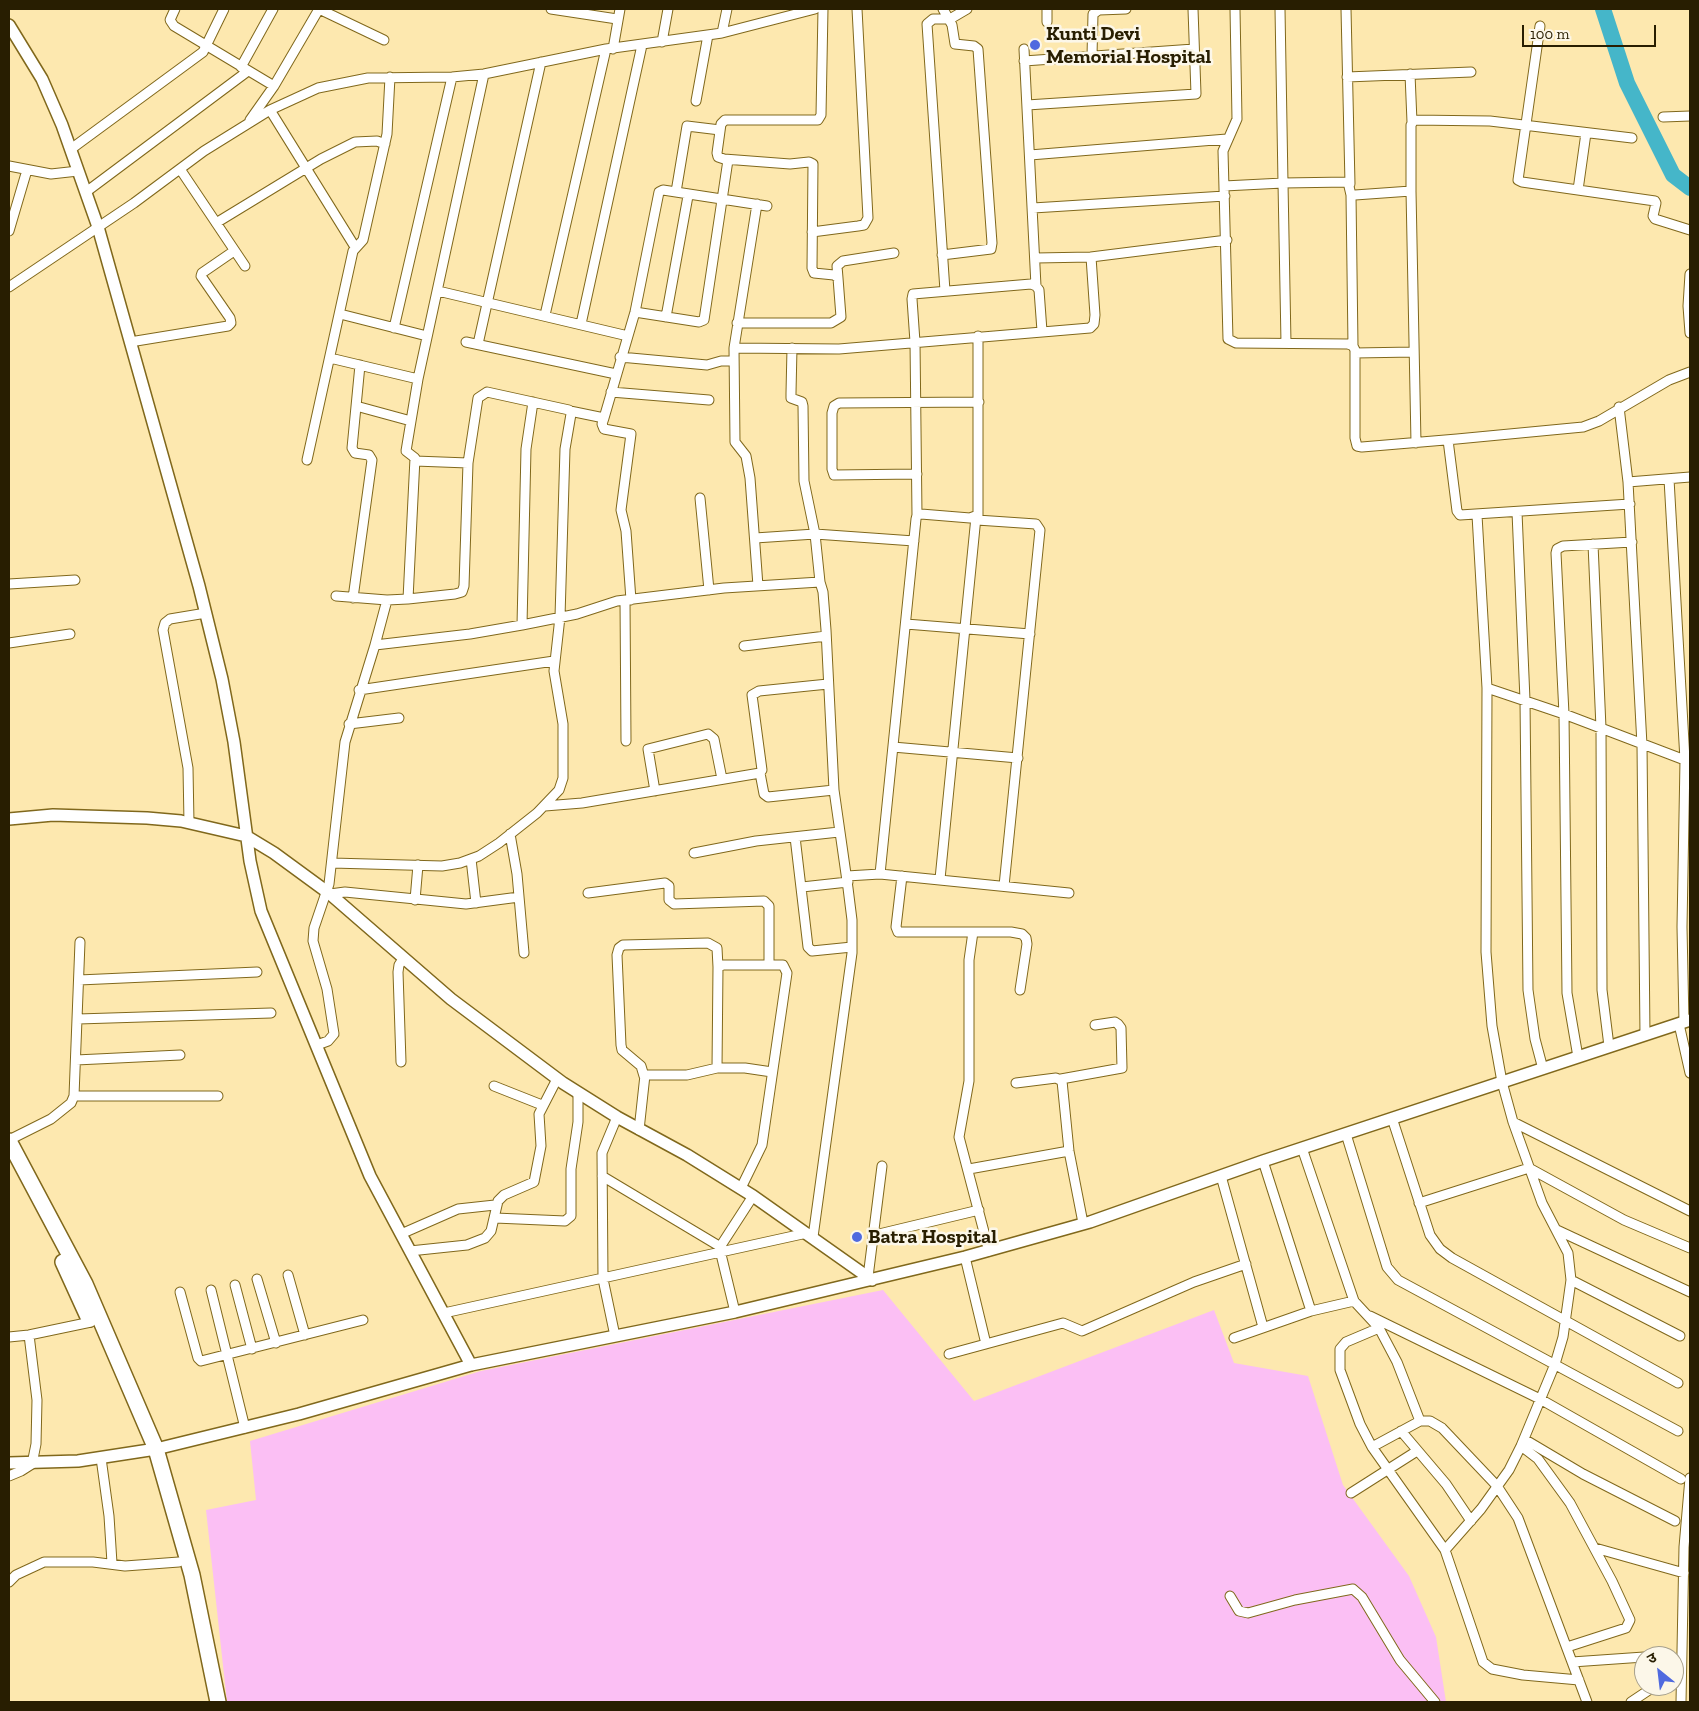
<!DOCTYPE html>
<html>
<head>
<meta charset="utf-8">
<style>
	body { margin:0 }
	#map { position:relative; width:1699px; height:1711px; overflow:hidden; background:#fde8af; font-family:"Zilla Slab","Noto Sans Devanagari",serif }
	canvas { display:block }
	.frame { position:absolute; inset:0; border:10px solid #281e01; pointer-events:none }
	.north { position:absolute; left:1634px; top:1646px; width:50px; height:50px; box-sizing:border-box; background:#fcf7e9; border:1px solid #a7a08c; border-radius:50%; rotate:331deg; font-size:14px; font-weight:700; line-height:20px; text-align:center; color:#281e01 }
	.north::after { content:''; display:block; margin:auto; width:18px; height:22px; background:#506adf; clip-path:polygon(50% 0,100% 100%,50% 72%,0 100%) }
	.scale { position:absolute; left:1522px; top:25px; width:134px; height:22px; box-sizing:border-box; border:2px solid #281e01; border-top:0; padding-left:6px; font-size:15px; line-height:18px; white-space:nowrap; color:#281e01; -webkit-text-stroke:4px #fcf7e9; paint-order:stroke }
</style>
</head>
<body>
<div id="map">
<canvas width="1699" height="1711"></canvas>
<div class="frame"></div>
<div class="north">उ</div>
<div class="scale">100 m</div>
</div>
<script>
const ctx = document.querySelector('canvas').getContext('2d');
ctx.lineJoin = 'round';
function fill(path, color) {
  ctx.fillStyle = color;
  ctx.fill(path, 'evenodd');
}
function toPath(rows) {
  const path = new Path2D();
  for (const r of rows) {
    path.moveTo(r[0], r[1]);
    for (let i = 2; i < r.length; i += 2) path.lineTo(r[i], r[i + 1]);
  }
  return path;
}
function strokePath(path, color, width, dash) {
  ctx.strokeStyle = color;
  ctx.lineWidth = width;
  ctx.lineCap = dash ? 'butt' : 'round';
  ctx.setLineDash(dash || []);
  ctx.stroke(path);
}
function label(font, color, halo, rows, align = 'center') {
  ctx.font = font + ' "Zilla Slab",serif';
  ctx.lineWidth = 5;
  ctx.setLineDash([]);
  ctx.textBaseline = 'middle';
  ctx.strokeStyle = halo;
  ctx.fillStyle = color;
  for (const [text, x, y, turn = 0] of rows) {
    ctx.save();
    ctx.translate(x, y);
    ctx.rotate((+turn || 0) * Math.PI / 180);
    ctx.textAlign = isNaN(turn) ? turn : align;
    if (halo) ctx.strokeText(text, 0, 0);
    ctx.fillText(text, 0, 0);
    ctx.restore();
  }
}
fill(toPath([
	[883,1290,974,1401,1214,1310,1234,1363,1308,1376,1343,1485,1409,1576,1436,1637,1446,1702,227,1702,206,1510,256,1500,250,1441,481,1371]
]), '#fbbff4');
strokePath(toPath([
	[1603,9,1627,83,1673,175,1690,188]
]), '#45b6c9', 16);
const minor = toPath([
	[175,9,170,20,174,26,274,86],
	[319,9,384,40],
	[551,9,617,19],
	[1235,9,1237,119,1223,151,1228,339,1236,343,1348,344,1353,346,1355,350,1355,438,1357,446,1362,447,1457,439,1583,427,1599,421,1669,380,1690,372],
	[1280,9,1283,183,1348,182,1351,195,1355,195,1411,191,1411,125,1414,120,1490,121,1632,138],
	[1346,9,1350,184],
	[1047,22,1047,9],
	[1540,26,1518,180,1522,182,1655,201,1656,203,1653,216,1655,219,1690,230],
	[722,33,727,9],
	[662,42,668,9],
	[613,49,620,9],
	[1024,49,1036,286],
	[1092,56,1093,14,1099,10,1126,9],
	[1024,61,1194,49],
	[241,67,273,9],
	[1410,74,1412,122],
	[1347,77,1471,72],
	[696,101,708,35],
	[1027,105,1196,94,1193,9],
	[270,110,355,247],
	[1663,117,1690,116],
	[250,120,274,86,319,9],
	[720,130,687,126,676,192,767,206],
	[71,149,203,52,224,9],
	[1030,155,1227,139],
	[9,166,51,174,78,171],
	[180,169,245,266],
	[1224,186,1283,183,1286,343],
	[1578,190,1586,133],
	[1411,191,1416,443],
	[86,192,248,71],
	[1351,195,1353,346],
	[1033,208,1225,196],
	[216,223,321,159,355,142,377,141,385,144],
	[9,231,27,170],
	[812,232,858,226,864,225,868,218,857,9],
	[942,255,991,249,992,243,978,49,974,46,955,44,952,25,943,9],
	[1036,258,1091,257],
	[1690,274,1688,306,1690,333],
	[838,278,837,266,843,261,894,253],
	[9,287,134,203,204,151,270,110,318,88,368,78,452,77,484,74,606,49,722,33,815,9],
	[438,291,628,336],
	[945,291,927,24,933,19,950,19,967,9],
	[635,312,699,322,704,320,728,160],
	[340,314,427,336],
	[545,315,606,49],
	[666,317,688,196],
	[737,323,831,323,841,317,838,278,834,275,814,273,812,268,813,164,809,162,790,164,724,159,718,157,717,153,721,124,725,120,818,120,821,115,823,9],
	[581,324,642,45],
	[394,328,452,77],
	[130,342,228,326,231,323,230,318,201,276,202,273,234,251],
	[466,342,616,374],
	[478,344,541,62],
	[734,348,757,204],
	[1355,353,1414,352],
	[620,357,707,365,721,361,734,361],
	[330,358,418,379],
	[611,392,709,400],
	[356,406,411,421],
	[1619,407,1628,482],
	[570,411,604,418,602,424,604,429,631,434,621,510,626,531,631,600],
	[604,418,635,312,659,192,663,190,676,192],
	[1448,440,1457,511,1460,515,1630,504],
	[307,460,353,251,363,240,387,134,390,77],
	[415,461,468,463],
	[917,474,834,475,832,469,832,413,834,406,839,403,979,402],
	[1669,479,1685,760,1682,927,1684,1022],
	[700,498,709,590],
	[1517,512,1525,700,1528,990,1535,1039,1543,1069],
	[917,515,915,342,912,299,913,294,1031,284,1036,286,1039,290,1042,331],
	[1477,515,1487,688],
	[977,520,1036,524,1040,530,1004,886],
	[755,538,815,534,804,481,803,406,802,402,791,398,791,393,792,348],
	[1593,544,1601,728,1602,990,1609,1046],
	[9,584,75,580],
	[758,586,750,478,746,456,735,442,734,348,839,349,1090,328,1094,324,1095,315,1091,257,1227,240],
	[336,596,387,600],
	[353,598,372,460,369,455,355,453,352,448,360,365],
	[625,600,626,741],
	[906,624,1030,634],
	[522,625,526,449,533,402],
	[9,643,70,634],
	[375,645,387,600,408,599],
	[744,646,826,636],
	[359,690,554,661],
	[349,724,399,718],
	[893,747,1018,758],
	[760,773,764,794,768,797,834,790],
	[655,791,648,749,708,734,714,739,722,779],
	[545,806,582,803,760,773,762,770,752,695,759,691,828,684],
	[189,823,188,768,163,630,165,623,170,619,206,613],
	[510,834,517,874,524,953],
	[795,837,808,947,812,951,852,947],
	[694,853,756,841,839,832],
	[471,859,476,903],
	[332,863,442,866,460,863,479,856,499,843,537,813,559,790,563,778,563,724,554,671,560,617,565,449,571,414,569,410,487,392,478,398,468,463,464,586,462,592,455,594,408,599,415,458,406,451,418,379,484,74],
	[880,874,1069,893],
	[847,876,880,874,916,519,917,515,921,514,970,518,978,515,978,336],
	[902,876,896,927,898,932,1011,932,1022,934,1026,938,1027,944,1020,990],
	[940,879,976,517],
	[802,887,848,882],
	[588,893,665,883,669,886,669,900,674,904,764,901,769,906,769,965],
	[330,894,345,892,466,904,519,897],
	[415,900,418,865],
	[973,932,969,960,969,1081,959,1137,989,1251],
	[79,980,257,972],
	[78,1019,271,1013],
	[1679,1024,1690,1073],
	[1645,1035,1642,745,1628,482,1690,477],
	[317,1045,328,1041,334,1034,327,989,313,941,314,928,329,884,345,742,375,645,470,634,522,625,577,614,617,601,724,588,820,582,815,534,914,541],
	[1578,1057,1567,993,1564,714,1556,553,1557,549,1563,546,1632,542],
	[76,1060,180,1055],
	[401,1062,398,972,399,965,403,959],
	[717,1068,718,967,723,965,783,965,787,973,762,1145,741,1188],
	[644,1076,641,1066,622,1050,621,1045,617,955,619,948,623,945,708,943,717,948,718,967],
	[1061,1079,1122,1068,1121,1028,1118,1024,1115,1022,1095,1025],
	[1016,1083,1056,1078,1062,1081,1069,1151,1083,1223],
	[494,1086,542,1105],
	[74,1096,218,1096],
	[1392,1118,1430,1235,1440,1249,1452,1258,1678,1383],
	[1513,1122,1690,1211],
	[639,1130,645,1075,687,1075,717,1068,745,1068,772,1072],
	[1346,1134,1387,1267,1398,1280,1678,1431],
	[9,1140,51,1119,71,1103,74,1096,80,942],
	[1302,1148,1354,1301],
	[1263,1161,1311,1311],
	[969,1169,1069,1151],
	[602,1176,719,1246,735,1312],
	[1221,1176,1263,1327],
	[1419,1203,1529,1168,1624,1220,1690,1248],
	[495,1218,565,1221,571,1216,571,1169,578,1122,578,1093],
	[1557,1230,1690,1292],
	[401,1234,458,1209,495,1205],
	[875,1235,979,1210],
	[813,1237,852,953,852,920,848,888,834,790,826,630,823,592,820,582],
	[720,1247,753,1196],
	[410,1251,467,1245,485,1238,491,1231,498,1201,504,1195,534,1182,541,1146,539,1114,557,1079],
	[965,1257,986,1344],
	[288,1275,305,1335],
	[868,1277,882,1166],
	[257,1279,276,1343],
	[1571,1280,1680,1336],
	[235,1285,252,1349],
	[211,1290,245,1428],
	[180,1292,198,1358,201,1361,363,1320],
	[444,1313,807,1233],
	[1370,1316,1540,1399,1681,1479],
	[1379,1328,1346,1342,1340,1349,1340,1370,1360,1424,1372,1447,1445,1550,1483,1662,1492,1669,1523,1675,1579,1680],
	[615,1336,603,1279,602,1153,617,1117],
	[9,1337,29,1335,91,1322],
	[1234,1338,1311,1311,1354,1301,1379,1328,1397,1362,1420,1421],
	[949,1354,1063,1323,1082,1331,1194,1282,1246,1264],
	[1401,1431,1446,1484,1471,1521],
	[1524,1439,1583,1474,1675,1521],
	[1521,1446,1538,1459,1570,1503,1612,1581,1630,1620,1626,1628,1567,1647],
	[1372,1447,1420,1421,1430,1421,1442,1428,1497,1486,1518,1518,1587,1702],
	[101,1458,109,1516,112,1563],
	[9,1476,21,1471,32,1464,36,1444,37,1400,29,1335],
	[1351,1493,1417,1451],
	[1595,1548,1684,1573],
	[1445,1550,1481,1509,1509,1470,1521,1446,1555,1364,1563,1337,1571,1280,1568,1253,1542,1203,1513,1122,1502,1082,1492,1026,1486,952,1487,688,1564,714,1690,762],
	[9,1582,16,1575,44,1562,93,1562,125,1566,179,1562],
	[1230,1596,1239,1611,1248,1613,1295,1600,1353,1589,1362,1597,1400,1660,1435,1702],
	[1572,1662,1644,1657],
	[1631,1702,1655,1686],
	[1681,1702,1684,1547,1690,1478]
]);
const tertiary = toPath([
	[9,25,42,79,62,125,98,227,199,586,222,679,234,742,250,861,261,911,370,1176,471,1365],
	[9,819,53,815,147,818,181,821,246,836,274,853,330,894,451,999,563,1083,617,1117,687,1155,753,1196,872,1280],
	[9,1463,78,1461,156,1449,299,1414,471,1365,735,1312,965,1257,1090,1222,1263,1161,1690,1020]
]);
const primary = toPath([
	[9,1141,85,1284,156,1449,192,1575,218,1702],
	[63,1262,89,1319]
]);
strokePath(minor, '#80681c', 11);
strokePath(tertiary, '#80681c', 14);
strokePath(primary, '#80681c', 18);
strokePath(minor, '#fff', 9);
strokePath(tertiary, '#fff', 11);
strokePath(primary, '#fff', 15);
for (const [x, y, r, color] of [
	[1035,45,6,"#506adf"],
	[857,1237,6,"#506adf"]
]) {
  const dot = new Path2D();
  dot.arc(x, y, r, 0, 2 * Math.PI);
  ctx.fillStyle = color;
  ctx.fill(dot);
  strokePath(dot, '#fcf7e9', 2);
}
label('bold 20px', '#281e01', '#fcf7e9', [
	["Kunti Devi",1046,34],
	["Memorial Hospital",1046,57],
	["Batra Hospital",868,1237]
], 'left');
</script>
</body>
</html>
